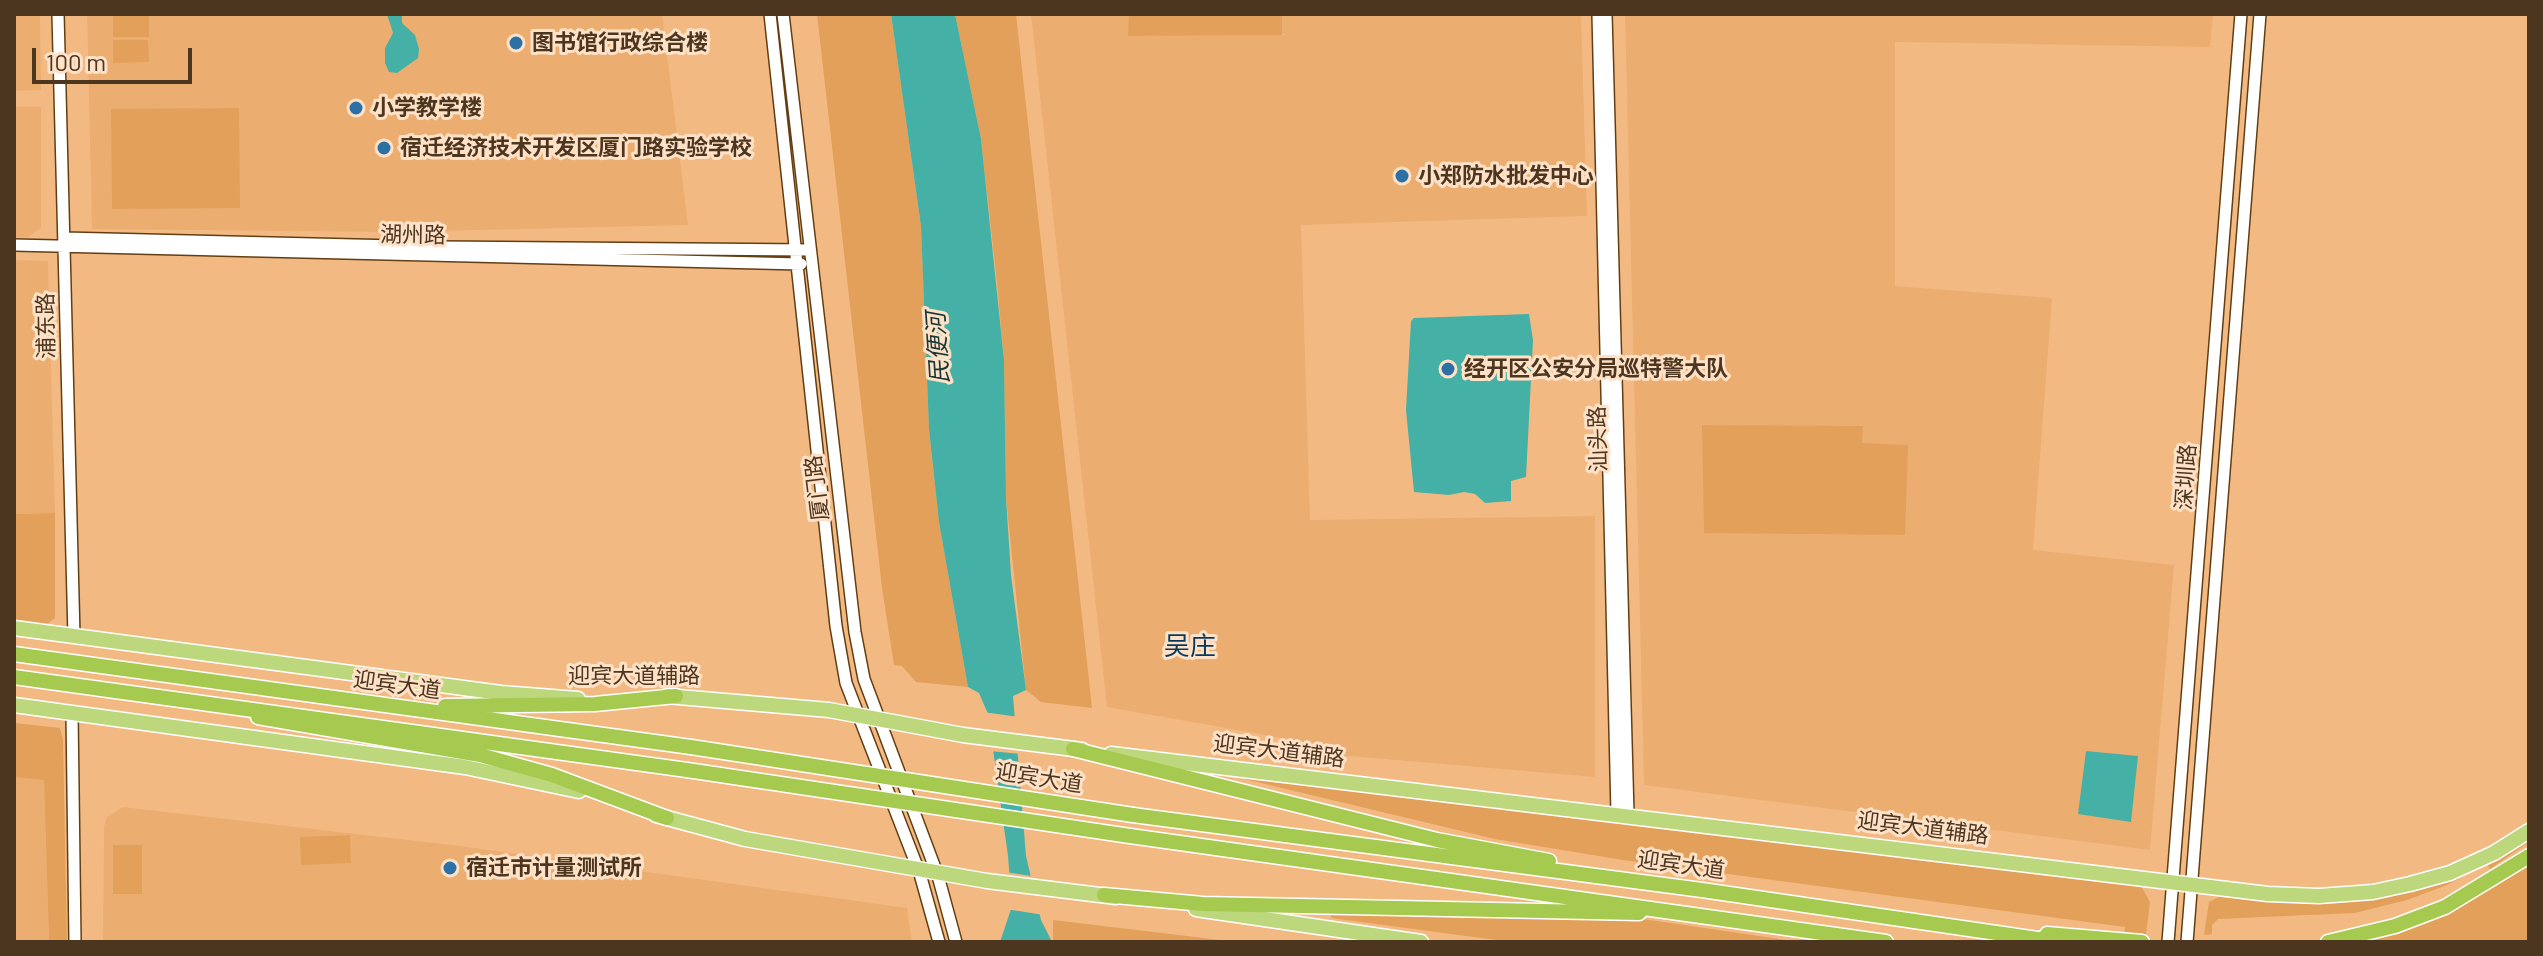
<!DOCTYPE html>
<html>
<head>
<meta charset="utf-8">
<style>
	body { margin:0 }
	#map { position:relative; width:2543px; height:956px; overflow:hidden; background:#f2ba82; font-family:Barlow,sans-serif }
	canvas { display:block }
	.frame { position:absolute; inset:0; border:16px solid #4c361f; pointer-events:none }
	.scale { position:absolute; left:32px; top:48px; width:160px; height:36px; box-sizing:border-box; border:4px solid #4c361f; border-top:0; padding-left:10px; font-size:24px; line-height:28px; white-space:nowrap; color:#4c361f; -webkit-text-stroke:6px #fee1c6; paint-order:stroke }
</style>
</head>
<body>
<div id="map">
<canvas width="2543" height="956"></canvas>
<div class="frame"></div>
<div class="scale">100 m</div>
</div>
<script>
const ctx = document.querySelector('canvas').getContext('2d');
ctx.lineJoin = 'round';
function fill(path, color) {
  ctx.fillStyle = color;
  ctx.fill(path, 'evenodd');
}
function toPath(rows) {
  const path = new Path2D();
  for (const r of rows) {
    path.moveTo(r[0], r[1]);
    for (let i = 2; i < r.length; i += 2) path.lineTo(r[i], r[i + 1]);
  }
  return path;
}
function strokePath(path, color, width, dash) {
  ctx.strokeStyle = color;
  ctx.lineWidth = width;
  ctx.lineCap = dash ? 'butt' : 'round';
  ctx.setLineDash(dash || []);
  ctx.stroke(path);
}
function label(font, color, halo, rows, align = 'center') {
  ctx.font = font + ' Barlow,"Noto Sans SC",sans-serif';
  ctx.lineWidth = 6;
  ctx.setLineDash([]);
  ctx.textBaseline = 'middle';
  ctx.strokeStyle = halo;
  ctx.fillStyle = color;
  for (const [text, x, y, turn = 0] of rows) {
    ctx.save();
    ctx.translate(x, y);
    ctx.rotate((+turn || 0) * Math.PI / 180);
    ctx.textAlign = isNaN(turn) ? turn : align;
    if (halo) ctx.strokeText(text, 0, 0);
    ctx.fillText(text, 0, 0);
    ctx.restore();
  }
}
fill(toPath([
	[14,14,40,14,41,90,14,91],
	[87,14,662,14,688,225,394,232,92,229],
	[1031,14,1129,14,1129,36,1286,35,1282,33,1282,14,1581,14,1587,216,1301,225,1310,520,1595,516,1595,777,1326,754,1316,744,1107,707],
	[1625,14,2213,14,2210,47,1895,42,1895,286,2052,298,2033,550,2174,565,2150,850,1644,785],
	[14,107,41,107,41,228,28,237,14,237],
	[14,260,48,261,55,513,14,514],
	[14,777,44,780,49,942,14,942],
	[123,807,460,846,907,908,912,942,103,942,104,827,107,817]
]), '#ecae70');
fill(toPath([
	[817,14,891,14,921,226,929,429,939,522,968,687,916,682,902,666,894,665,882,588],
	[955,14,1016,14,1092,708,1041,702,1026,690,1006,498,1004,360,997,283,981,139],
	[1129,14,1282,14,1282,35,1128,36],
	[113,15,149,15,149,37,113,37],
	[113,40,148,40,149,62,113,63],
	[239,108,240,208,112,209,111,109],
	[1702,425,1863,426,1862,443,1908,445,1905,535,1704,533],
	[55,513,55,618,39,630,14,625,14,514],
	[14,723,60,728,63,740,67,942,49,942,44,780,14,777],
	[1194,767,2140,884,2150,902,2145,942,2123,942,2125,927,1623,860,1495,839],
	[350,835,351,863,301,865,300,837],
	[2529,835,2529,842,2490,869,2487,864,2447,885,2407,900,2355,913,2218,919,2212,925,2212,934,2204,935,2209,902,2224,894,2393,893],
	[113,845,142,845,142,894,113,894],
	[2529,863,2529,942,2352,942,2386,934,2456,909],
	[1333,909,1616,915,1800,942,1511,942,1331,918],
	[1053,920,1237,942,1053,942]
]), '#e2a05a');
fill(toPath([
	[387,14,402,14,402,23,415,35,419,49,418,58,397,73,389,72,385,63,385,48,393,33],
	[891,14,955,14,981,139,1004,360,1006,498,1011,575,1026,690,1013,696,1026,856,1041,920,1052,942,1000,942,1012,906,1008,856,988,714,979,693,968,687,939,522,929,429,921,226],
	[1529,314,1533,340,1526,477,1511,481,1511,501,1485,503,1475,494,1464,492,1449,495,1414,492,1406,410,1411,321,1414,318],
	[2086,751,2138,756,2131,822,2078,814]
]), '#45b0a5');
fill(toPath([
	[983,712,1019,717,1022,754,989,751],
	[1005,872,1038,877,1044,915,1006,909]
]), '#f2ba82');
const tertiary = toPath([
	[58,14,74,636],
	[770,14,836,626,846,683,920,874,939,942],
	[783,14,855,632,864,679,938,876,956,942],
	[1598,14,1617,813],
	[1606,14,1628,814],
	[64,238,438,247,810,250],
	[14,245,801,264],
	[72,713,75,942],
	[2168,942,2241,14],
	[2187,942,2260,14]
]);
const primary = toPath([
	[14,628,501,693,578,699],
	[667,696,829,710,963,735,1082,750],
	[14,705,465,767,579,791],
	[1111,754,2268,894,2319,896,2373,892,2410,884,2450,873,2494,853,2529,831],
	[656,815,745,839,987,881,1116,897],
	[1196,909,1421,942]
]);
const trunk = toPath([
	[14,654,691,747],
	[14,677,687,770],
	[445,706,595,704,676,696],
	[258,717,480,755,552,775,667,818],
	[1073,749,1437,840,1549,861],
	[1133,815,1702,890,2058,942],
	[1130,836,1886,942],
	[1104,895,1203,904,1639,913],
	[2047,934,2142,942],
	[2328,942,2395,926,2445,907,2529,856]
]);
strokePath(tertiary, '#633e12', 14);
strokePath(primary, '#fff', 17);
strokePath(trunk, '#fff', 17);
strokePath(tertiary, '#fff', 11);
strokePath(primary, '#bcd77c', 14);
strokePath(trunk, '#a6ca50', 14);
const trunkBridge = toPath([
	[691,747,1133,815],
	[687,770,1130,836]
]);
strokePath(trunkBridge, '#fff', 17, []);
strokePath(trunkBridge, '#a6ca50', 14);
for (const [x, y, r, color] of [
	[516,43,8,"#2c70a5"],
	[356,108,8,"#2c70a5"],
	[384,148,8,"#2c70a5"],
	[1402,176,8,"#2c70a5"],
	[1448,369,8,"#2c70a5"],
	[450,868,8,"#2c70a5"]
]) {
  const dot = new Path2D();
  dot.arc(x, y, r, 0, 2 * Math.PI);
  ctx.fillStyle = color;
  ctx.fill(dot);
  strokePath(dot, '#fee1c6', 3);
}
label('bold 22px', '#4c361f', '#fee1c6', [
	["图书馆行政综合楼",532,43],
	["小学教学楼",372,108],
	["宿迁经济技术开发区厦门路实验学校",400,148],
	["小郑防水批发中心",1418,176],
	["经开区公安分局巡特警大队",1464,369],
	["宿迁市计量测试所",466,868]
], 'left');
label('22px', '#4c361f', '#fee1c6', [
	["湖州路",413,235,1],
	["浦东路",46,326,-91],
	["汕头路",1598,439,-92],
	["深圳路",2186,477,-86],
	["厦门路",817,488,-97],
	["迎宾大道辅路",634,676],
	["迎宾大道",397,685,8],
	["迎宾大道辅路",1279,751,7],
	["迎宾大道",1039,778,9],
	["迎宾大道辅路",1923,828,7],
	["迎宾大道",1681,865,8]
]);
label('italic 24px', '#183835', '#fee1c6', [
	["民便河",938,348,-94]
]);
label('26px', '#05385b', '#fee1c6', [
	["吴庄",1190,646]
]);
</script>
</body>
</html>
